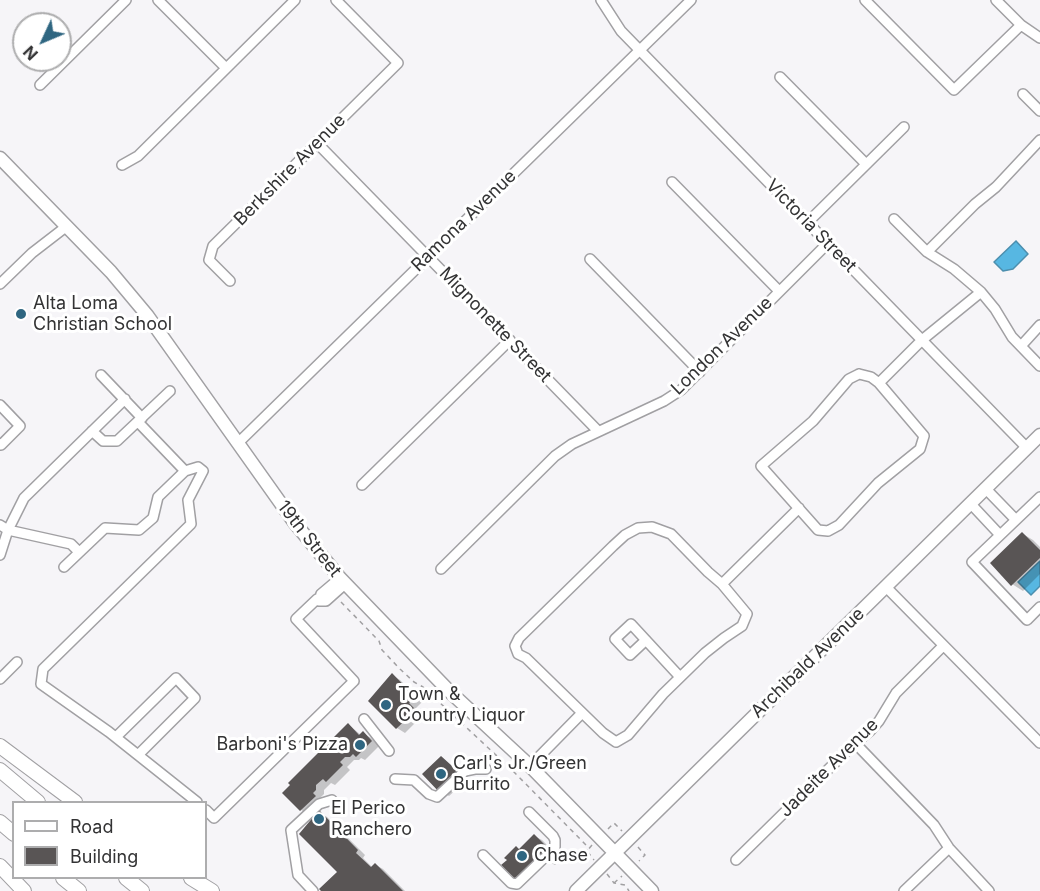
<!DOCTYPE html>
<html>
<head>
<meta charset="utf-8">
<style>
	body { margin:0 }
	#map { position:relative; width:1040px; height:891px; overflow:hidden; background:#f6f5f8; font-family:Inter,sans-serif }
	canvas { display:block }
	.legend { position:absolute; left:12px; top:801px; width:195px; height:78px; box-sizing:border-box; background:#fff; border:2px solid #adadae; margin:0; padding:8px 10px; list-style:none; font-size:18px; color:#333334 }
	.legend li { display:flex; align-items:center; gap:12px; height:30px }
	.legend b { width:30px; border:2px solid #adadae }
	.north { position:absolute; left:12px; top:12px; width:60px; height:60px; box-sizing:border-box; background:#fff; border:2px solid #adadae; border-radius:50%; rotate:226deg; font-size:16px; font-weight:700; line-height:24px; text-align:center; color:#333334 }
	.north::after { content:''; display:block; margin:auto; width:21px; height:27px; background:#2f6681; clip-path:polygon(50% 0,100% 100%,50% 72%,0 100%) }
</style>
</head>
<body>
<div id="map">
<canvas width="1040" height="891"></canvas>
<ul class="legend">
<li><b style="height:8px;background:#fff"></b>Road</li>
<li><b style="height:16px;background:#595555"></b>Building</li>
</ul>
<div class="north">N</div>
</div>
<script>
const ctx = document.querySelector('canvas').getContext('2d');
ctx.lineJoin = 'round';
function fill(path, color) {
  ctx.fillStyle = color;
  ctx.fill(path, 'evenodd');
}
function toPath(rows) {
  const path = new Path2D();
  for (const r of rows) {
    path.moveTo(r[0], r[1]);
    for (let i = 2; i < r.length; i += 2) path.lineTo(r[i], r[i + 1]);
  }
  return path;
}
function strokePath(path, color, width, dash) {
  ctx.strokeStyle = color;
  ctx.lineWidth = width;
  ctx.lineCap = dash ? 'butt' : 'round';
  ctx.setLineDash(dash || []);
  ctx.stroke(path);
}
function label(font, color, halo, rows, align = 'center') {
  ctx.font = font + ' Inter,sans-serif';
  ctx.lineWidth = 6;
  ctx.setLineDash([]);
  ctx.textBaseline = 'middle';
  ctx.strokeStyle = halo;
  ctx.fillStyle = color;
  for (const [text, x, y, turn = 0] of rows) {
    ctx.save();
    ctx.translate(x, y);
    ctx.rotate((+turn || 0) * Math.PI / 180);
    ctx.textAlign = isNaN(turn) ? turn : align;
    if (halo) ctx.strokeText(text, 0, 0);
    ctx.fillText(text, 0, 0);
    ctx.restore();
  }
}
const water = toPath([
	[1016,241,1028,254,1013,269,1003,271,994,262,1016,241],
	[1040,561,1040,586,1031,595,1018,582,1040,561]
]);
fill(water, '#57b7e2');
strokePath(water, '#4c8fae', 1.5);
fill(toPath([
	[1023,534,1033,540,1040,547,1040,574,1023,591,1012,584],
	[392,675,400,680,422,702,416,708,423,715,405,733,397,728,370,701],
	[349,725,361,735,363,733,371,738,379,746,365,760,361,758,359,760,354,760,347,767,350,770,335,785,331,783,324,790,324,794,320,798,323,801,309,814,301,810],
	[441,758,468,779,449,796,441,791],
	[319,812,327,817,365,855,363,858,373,868,376,865,383,869,405,891,323,891,339,872],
	[534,836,542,840,561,859,555,865,547,861,524,882,516,877,520,850]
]), '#0003');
fill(toPath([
	[1022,532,1040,550,1040,558,1011,586,990,563],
	[392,673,415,697,409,703,416,710,396,729,368,701],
	[348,723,359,735,363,731,372,741,356,757,353,754,350,757,345,757,340,762,343,765,326,782,323,779,316,785,316,790,313,793,316,796,300,811,282,793,290,785,288,783],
	[441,756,461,774,460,782,454,788,450,784,440,793,422,774],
	[319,810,358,850,356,853,371,867,375,863,403,891,321,891,319,889,337,872,299,834],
	[534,834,554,854,546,862,538,856,515,879,501,865,507,860,504,858,516,846,519,849]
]), '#595555');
const minor = toPath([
	[158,0,226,68],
	[601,0,621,31,1027,448],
	[865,0,954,90,1021,25],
	[996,0,1021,25,1040,38],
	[780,77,866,164],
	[40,85,126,0],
	[1023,94,1040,111],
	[316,142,598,431],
	[122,165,138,156,295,0],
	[672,182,779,291],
	[894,219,927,252,954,269,981,292,995,309,1012,337,1040,366],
	[807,223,904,127],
	[927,252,975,204,996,187,1040,140],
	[590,259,700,372],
	[230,281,209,260,213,246,398,63,336,0],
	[0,284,32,253,67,226],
	[1021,346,1040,325],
	[859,374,871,377,879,383,924,436,920,449,878,483,839,525,828,531,818,530,761,466,813,421,849,379,859,374],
	[101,375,142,418],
	[879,383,922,340,981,292],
	[0,405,20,426,1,445,0,444],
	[138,422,185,471],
	[92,431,103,441,117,441,170,391],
	[238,443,691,0],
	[362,485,510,340],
	[985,488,1016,520],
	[1040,497,972,562,1027,620,1040,607],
	[970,503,1000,535],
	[0,525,8,530,71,544,79,552],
	[652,527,671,534,708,572,722,584,747,614,742,626,724,638,705,653,663,694,628,735,616,742,603,733,526,658,518,654,515,646,519,638,613,546,625,535,638,528,652,527],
	[0,555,8,530,24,498,125,399],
	[64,567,105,528,139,530,153,518,158,497,185,471,198,467,203,471,188,500,191,524,43,669,41,684,109,732,197,802],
	[441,569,555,456,572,444,664,401,681,390,827,244],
	[722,584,799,508],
	[886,587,1040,743],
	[319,601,326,601,345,584],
	[319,601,321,594,340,578],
	[646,640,630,655,615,639,631,624,680,677],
	[0,679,17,662],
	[364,719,389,751],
	[116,737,176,678,195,698,138,755],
	[855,743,934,825,949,848,989,891],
	[530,766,582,713],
	[395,779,414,780,429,794,437,797,465,771,475,769,486,769],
	[206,810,214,818,354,681,296,619,317,599],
	[529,812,553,836,555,840,555,847,551,851],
	[483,855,511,883,517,884,543,859],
	[736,860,855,743,870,731,879,721,896,693,943,646],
	[313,891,298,875,291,830,319,804,332,800],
	[904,891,949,848]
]);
const major = toPath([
	[0,158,111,272,147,315,294,522,340,578,448,690,530,766,652,891],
	[576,891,1040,435]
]);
const highway = toPath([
	[0,746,75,802],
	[0,770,38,802],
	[0,822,14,834],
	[0,866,24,891],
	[63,878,79,891],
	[126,878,142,891],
	[191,878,212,891]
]);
strokePath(minor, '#a1a0a3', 12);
strokePath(major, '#a1a0a3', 15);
strokePath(highway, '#a1a0a3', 16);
strokePath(toPath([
	[341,602,379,641,382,650,400,669,414,682,423,687,513,771,586,845,587,851],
	[608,829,614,823,622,831],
	[592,845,587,851,594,860],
	[638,847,645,855,639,861],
	[607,874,614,883,625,885,629,891],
	[614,883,622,876]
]), '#a1a0a2', 1.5, [4.5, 4.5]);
strokePath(minor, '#fff', 9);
strokePath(major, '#fff', 12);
strokePath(highway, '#fff', 14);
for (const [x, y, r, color] of [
	[21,314,6,"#2f6681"],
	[386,705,6,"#2f6681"],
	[360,745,6,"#2f6681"],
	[441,774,6,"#2f6681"],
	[319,819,6,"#2f6681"],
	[522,856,6,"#2f6681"]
]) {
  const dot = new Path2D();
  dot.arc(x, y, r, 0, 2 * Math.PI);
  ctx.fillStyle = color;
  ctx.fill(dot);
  strokePath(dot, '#fff', 2);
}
label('18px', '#333334', '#fff', [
	["Berkshire Avenue",290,170,-45],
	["Ramona Avenue",464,221,-44],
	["Victoria Street",811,226,46],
	["Mignonette Street",495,325,46],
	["London Avenue",722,346,-44],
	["19th Street",309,539,52],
	["Archibald Avenue",808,663,-44],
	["Jadeite Avenue",829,768,-45]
]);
label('18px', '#333334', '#fff', [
	["Alta Loma",33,304],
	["Christian School",33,325],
	["Town &",398,695],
	["Country Liquor",398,716],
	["Barboni's Pizza",348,745,"right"],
	["Carl's Jr./Green",453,764],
	["Burrito",453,785],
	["El Perico",331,809],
	["Ranchero",331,830],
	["Chase",534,856]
], 'left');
</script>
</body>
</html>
